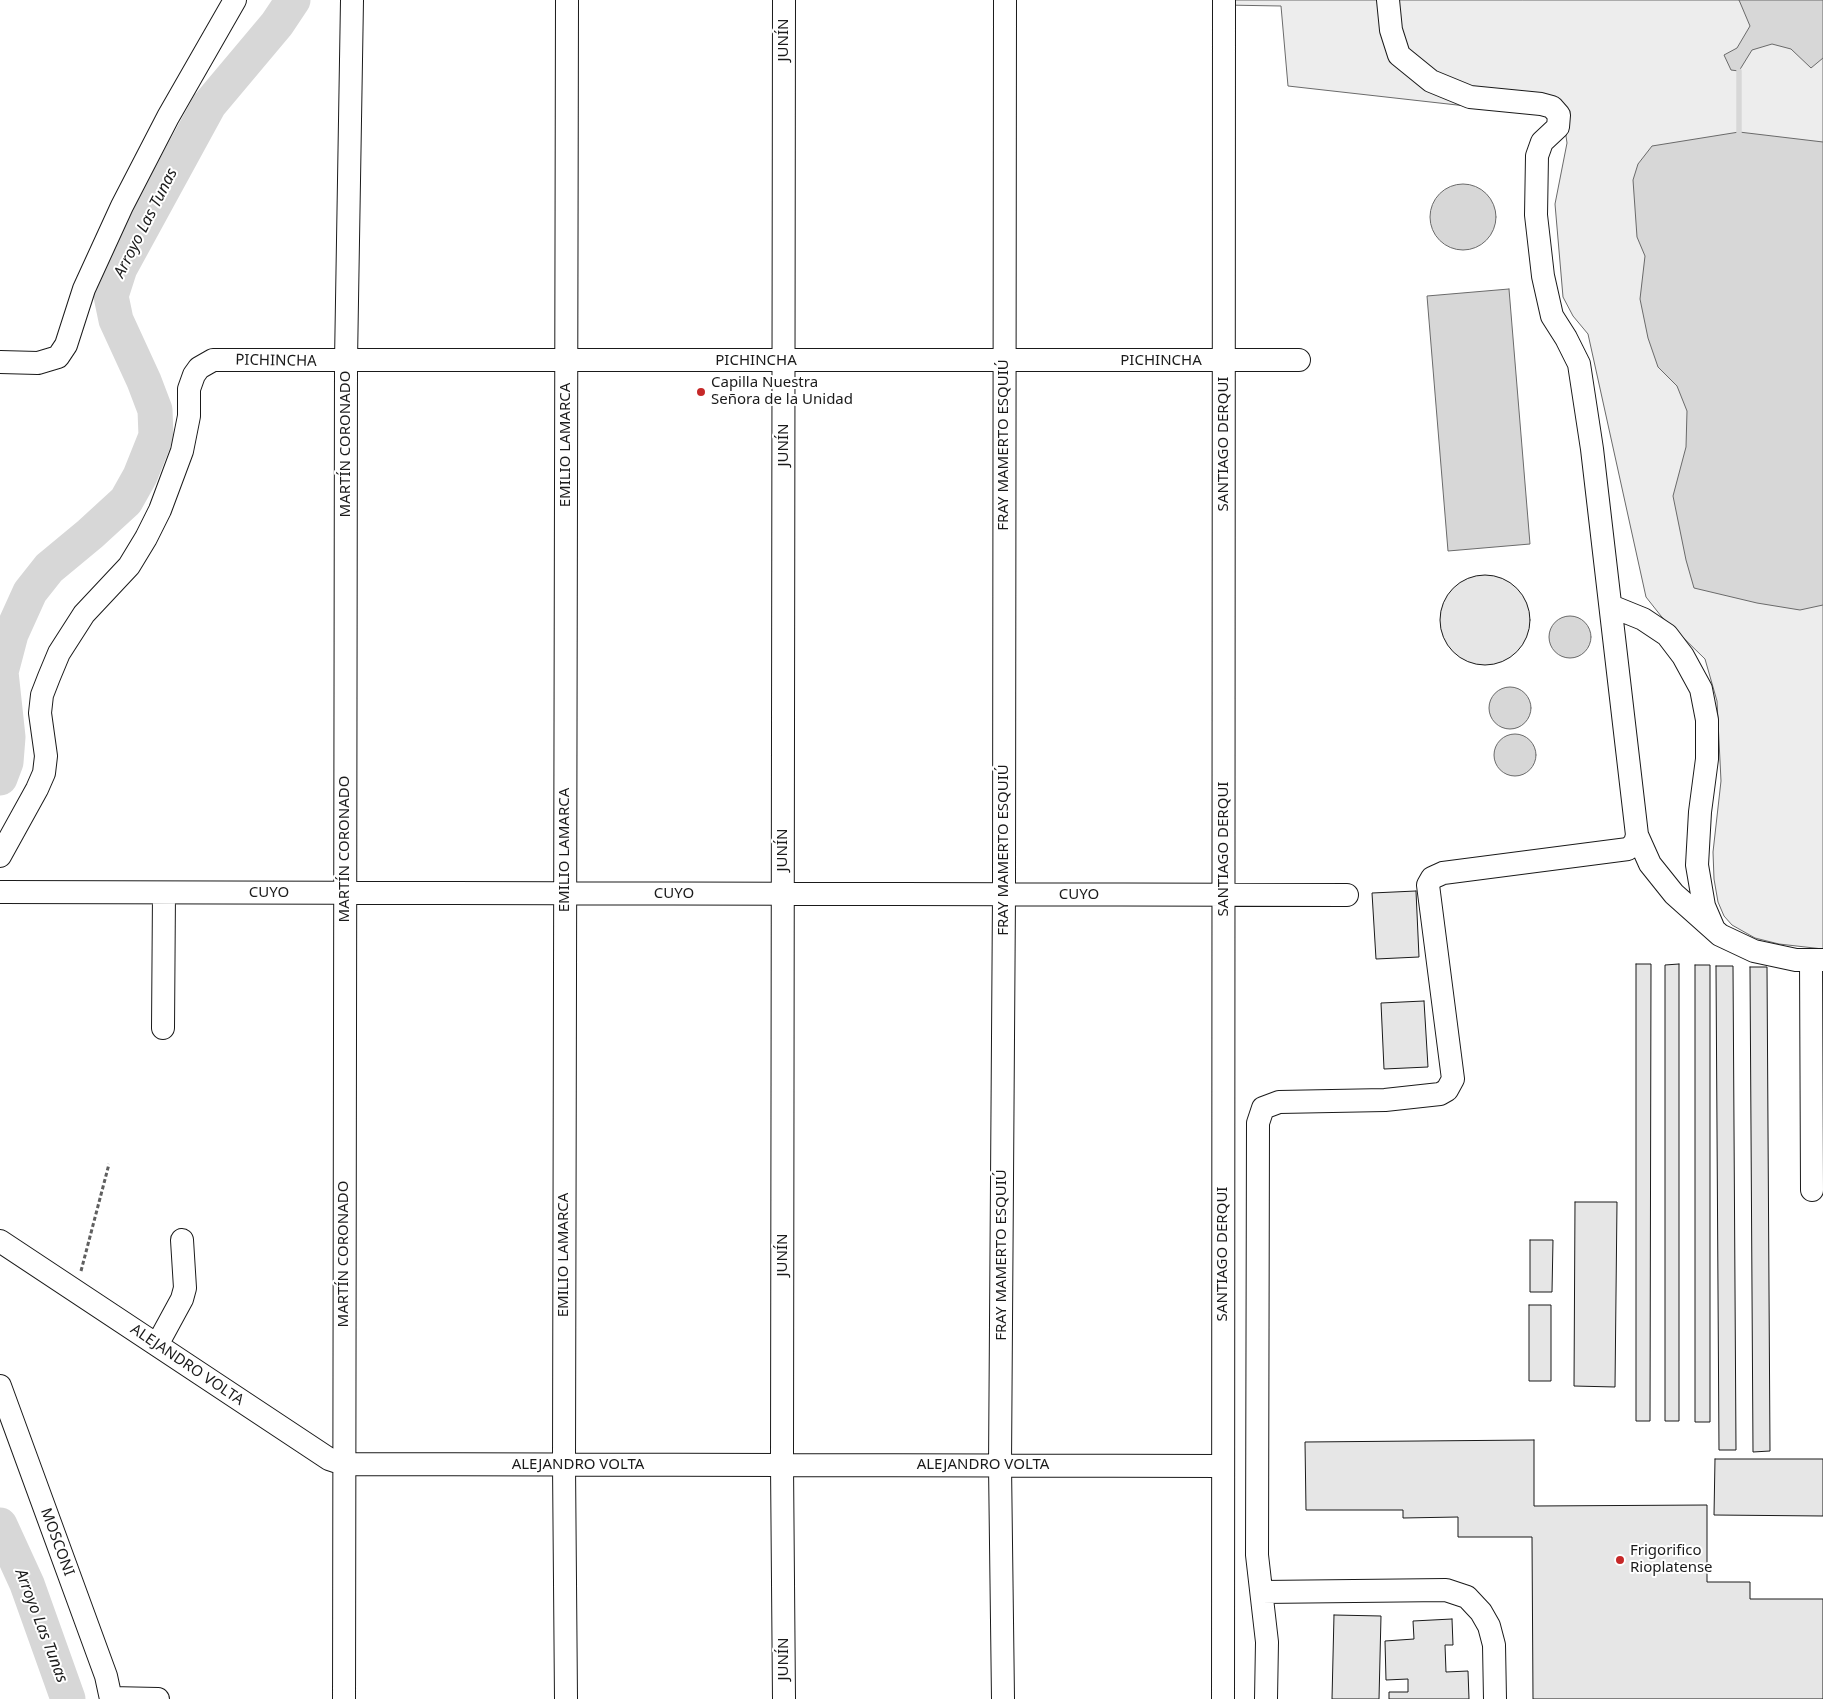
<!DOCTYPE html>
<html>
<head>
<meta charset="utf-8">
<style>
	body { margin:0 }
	canvas { display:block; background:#fff }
</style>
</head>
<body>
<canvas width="1823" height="1699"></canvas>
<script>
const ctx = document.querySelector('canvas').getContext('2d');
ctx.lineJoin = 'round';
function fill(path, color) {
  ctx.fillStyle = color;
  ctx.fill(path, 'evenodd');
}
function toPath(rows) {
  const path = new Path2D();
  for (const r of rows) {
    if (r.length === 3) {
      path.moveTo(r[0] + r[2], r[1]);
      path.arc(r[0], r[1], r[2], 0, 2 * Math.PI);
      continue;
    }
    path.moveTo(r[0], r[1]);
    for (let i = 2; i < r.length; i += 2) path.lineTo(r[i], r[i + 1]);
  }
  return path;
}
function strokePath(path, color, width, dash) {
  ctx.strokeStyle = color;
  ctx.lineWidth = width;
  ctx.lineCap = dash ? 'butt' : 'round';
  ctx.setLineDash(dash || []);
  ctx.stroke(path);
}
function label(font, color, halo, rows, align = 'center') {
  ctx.font = font + ' "Noto Sans",sans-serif';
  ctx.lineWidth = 4;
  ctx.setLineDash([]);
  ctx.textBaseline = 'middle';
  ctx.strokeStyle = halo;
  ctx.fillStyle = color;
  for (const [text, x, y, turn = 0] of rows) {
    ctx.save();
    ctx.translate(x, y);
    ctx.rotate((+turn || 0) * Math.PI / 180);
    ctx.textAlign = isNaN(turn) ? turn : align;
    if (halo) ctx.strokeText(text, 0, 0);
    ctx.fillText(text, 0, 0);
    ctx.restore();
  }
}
const built = toPath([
	[1223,0,1823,0,1823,949,1779,944,1755,938,1732,925,1724,916,1718,902,1714,879,1713,852,1721,781,1717,701,1705,659,1661,616,1646,597,1588,334,1573,316,1563,297,1555,204,1567,143,1565,129,1546,115,1288,86,1281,6,1224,5,1223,0]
]);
fill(built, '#ededed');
strokePath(built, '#6a6a6a', 1);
const water = toPath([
	[1739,0,1823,0,1823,58,1811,68,1791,49,1772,44,1752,50,1739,71,1731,70,1724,55,1737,48,1750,26,1739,0],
	[1739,132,1823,142,1823,605,1800,610,1757,603,1694,588,1686,560,1673,496,1686,447,1687,411,1677,386,1658,367,1648,338,1640,299,1645,256,1637,237,1633,180,1638,164,1652,146,1739,132],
	[1463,217,33],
	[1509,289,1530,544,1448,551,1427,296,1509,289],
	[1570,637,21],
	[1510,708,21],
	[1515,755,21]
]);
fill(water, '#d7d7d7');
strokePath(water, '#6a6a6a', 1);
strokePath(toPath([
	[1739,132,1739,71]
]), '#d7d7d7', 5.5);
strokePath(toPath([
	[0,778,6,762,8,737,1,672,11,634,30,592,49,568,90,534,126,501,140,476,156,436,155,410,144,381,116,320,111,296,120,268,209,105,277,24,293,0],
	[0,1525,27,1584,68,1699]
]), '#d7d7d7', 35);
const building = toPath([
	[1485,620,45],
	[1416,891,1419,957,1376,959,1372,893,1416,891],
	[1636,964,1651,964,1650,1421,1636,1421,1636,964],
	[1679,964,1679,1421,1665,1421,1665,965,1679,964],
	[1695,965,1710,965,1710,1422,1695,1422,1695,965],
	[1716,966,1733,966,1736,1450,1719,1450,1716,966],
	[1750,967,1767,967,1770,1451,1753,1452,1750,967],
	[1424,1001,1428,1067,1384,1069,1381,1003,1424,1001],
	[1575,1202,1617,1202,1615,1387,1574,1386,1575,1202],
	[1530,1240,1553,1240,1552,1292,1530,1292,1530,1240],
	[1529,1305,1551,1305,1551,1381,1529,1381,1529,1305],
	[1534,1440,1534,1506,1707,1505,1707,1582,1750,1582,1750,1599,1823,1599,1823,1699,1533,1699,1532,1537,1458,1537,1458,1517,1403,1518,1403,1510,1306,1510,1305,1442,1534,1440],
	[1715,1459,1823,1459,1823,1516,1714,1515,1715,1459],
	[1334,1615,1381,1616,1379,1699,1332,1699,1334,1615],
	[1452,1619,1453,1645,1445,1645,1446,1672,1468,1671,1469,1699,1389,1699,1389,1692,1408,1692,1408,1679,1386,1680,1385,1641,1414,1639,1413,1621,1452,1619]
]);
fill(building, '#e6e6e6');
strokePath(building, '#1a1a1a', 1);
const minor = toPath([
	[1388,0,1391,30,1399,55,1431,81,1470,97,1541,104,1552,107,1559,115,1558,127,1542,142,1537,156,1536,215,1543,276,1552,316,1566,338,1579,364,1592,449,1637,835,1650,864,1674,894,1720,935,1754,951,1796,960,1823,960],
	[0,362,38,363,58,357,66,345,84,289,122,206,168,117,235,0],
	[1611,606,1643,619,1667,635,1683,656,1701,689,1707,720,1707,759,1700,812,1697,865,1704,906,1713,927],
	[0,856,37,789,44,773,46,756,40,713,42,695,49,677,59,653,84,614,129,566,146,538,160,510,182,451,189,416,189,389,194,375,199,368,213,360,1299,360],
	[0,892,1347,895],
	[1811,960,1812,1190],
	[163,1028,164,893],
	[0,1241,329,1459,344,1464,1223,1466],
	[157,1345,182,1299,185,1288,182,1240],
	[0,1386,106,1676,111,1699],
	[1262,1592,1446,1590,1467,1597,1481,1612,1489,1626,1494,1645,1495,1699],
	[111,1698,158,1699],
	[344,1699,346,361,352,0],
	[566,1699,564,1465,567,0],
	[784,1699,782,1465,784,0],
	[1003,1699,1000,1465,1004,895,1005,0],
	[1223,1699,1224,0],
	[1266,1699,1267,1642,1257,1555,1258,1123,1263,1108,1279,1102,1385,1100,1440,1094,1447,1090,1453,1079,1428,885,1432,878,1443,873,1628,849,1635,843,1637,835]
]);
strokePath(minor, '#1a1a1a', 24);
strokePath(toPath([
	[81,1271,109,1164]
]), '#5f5f5f', 3, [4, 2.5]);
strokePath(minor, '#fff', 22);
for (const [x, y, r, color] of [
	[701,392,5,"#c62828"],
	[1620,1560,5,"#c62828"]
]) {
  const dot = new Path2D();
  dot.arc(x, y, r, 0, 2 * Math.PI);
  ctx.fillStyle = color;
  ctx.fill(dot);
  strokePath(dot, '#fff', 2);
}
label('15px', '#1a1a1a', '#fff', [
	["JUNÍN",784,40,-90],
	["PICHINCHA",276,361,1],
	["PICHINCHA",756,361],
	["PICHINCHA",1161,361],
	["MARTÍN CORONADO",346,444,-90],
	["SANTIAGO DERQUI",1224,444,-90],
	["EMILIO LAMARCA",566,445,-90],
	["JUNÍN",784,445,-90],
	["FRAY MAMERTO ESQUIÚ",1004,445,-90],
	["MARTÍN CORONADO",345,849,-90],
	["SANTIAGO DERQUI",1224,849,-90],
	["EMILIO LAMARCA",565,850,-90],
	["JUNÍN",783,850,-90],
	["FRAY MAMERTO ESQUIÚ",1004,850,-90],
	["CUYO",269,893],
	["CUYO",674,894],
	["CUYO",1079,895],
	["MARTÍN CORONADO",344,1254,-90],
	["SANTIAGO DERQUI",1223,1254,-90],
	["EMILIO LAMARCA",564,1255,-90],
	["JUNÍN",783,1255,-90],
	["FRAY MAMERTO ESQUIÚ",1002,1255,-90],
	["ALEJANDRO VOLTA",187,1365,34],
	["ALEJANDRO VOLTA",578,1465],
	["ALEJANDRO VOLTA",983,1465],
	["MOSCONI",57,1542,70],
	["JUNÍN",784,1659,-90]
]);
label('15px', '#1a1a1a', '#fff', [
	["Capilla Nuestra",711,383],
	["Señora de la Unidad",711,400],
	["Frigorifico",1630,1551],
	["Rioplatense",1630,1568]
], 'left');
label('italic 16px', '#1a1a1a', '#fff', [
	["Arroyo Las Tunas",146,223,-63],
	["Arroyo Las Tunas",41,1626,69]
]);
</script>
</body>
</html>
